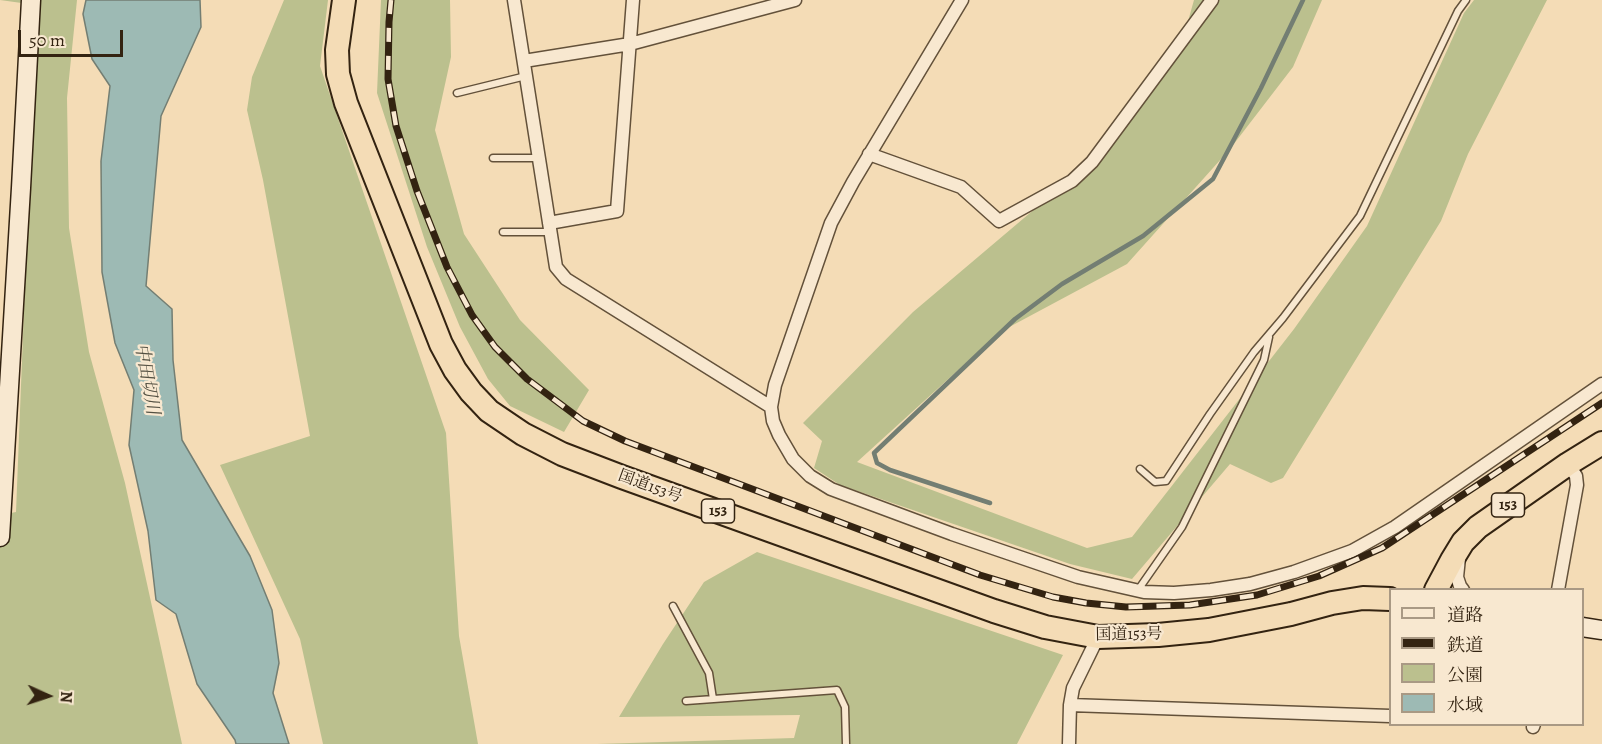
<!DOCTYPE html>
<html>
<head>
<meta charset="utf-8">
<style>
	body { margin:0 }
	#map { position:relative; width:1602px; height:744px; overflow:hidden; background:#f4dcb6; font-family:Alegreya,"Noto Serif JP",serif }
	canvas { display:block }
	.legend { position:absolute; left:1389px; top:588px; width:195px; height:138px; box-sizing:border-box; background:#f8e8d0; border:2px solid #a99984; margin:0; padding:8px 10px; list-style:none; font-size:18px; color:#332311 }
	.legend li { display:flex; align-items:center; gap:12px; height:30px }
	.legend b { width:30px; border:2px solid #a99984 }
	.north { position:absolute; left:18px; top:666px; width:60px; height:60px; -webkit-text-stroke:4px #f8e8d0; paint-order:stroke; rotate:93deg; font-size:16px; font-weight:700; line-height:24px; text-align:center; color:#332311 }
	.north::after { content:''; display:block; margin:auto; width:21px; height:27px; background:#332311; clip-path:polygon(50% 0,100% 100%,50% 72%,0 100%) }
	.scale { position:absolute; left:18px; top:30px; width:105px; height:27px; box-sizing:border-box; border:3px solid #332311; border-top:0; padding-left:8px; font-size:18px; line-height:21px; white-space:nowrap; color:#332311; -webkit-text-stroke:4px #f8e8d0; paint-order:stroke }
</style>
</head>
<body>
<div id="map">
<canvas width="1602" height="744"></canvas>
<ul class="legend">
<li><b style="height:8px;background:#f8e8d0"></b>道路</li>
<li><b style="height:8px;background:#332311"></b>鉄道</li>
<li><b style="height:16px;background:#bbc08e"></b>公園</li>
<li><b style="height:16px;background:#9dbab4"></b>水域</li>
</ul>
<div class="north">N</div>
<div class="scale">50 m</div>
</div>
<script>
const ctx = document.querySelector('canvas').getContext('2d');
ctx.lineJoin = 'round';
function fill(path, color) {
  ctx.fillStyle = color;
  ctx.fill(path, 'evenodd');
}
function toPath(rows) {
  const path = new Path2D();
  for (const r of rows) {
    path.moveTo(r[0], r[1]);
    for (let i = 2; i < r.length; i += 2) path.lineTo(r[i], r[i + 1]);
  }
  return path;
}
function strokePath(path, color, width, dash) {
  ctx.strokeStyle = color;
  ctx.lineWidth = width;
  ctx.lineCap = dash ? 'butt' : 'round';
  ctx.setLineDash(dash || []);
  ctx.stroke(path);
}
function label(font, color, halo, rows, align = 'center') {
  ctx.font = font + ' Alegreya,"Noto Serif JP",serif';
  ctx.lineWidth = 4.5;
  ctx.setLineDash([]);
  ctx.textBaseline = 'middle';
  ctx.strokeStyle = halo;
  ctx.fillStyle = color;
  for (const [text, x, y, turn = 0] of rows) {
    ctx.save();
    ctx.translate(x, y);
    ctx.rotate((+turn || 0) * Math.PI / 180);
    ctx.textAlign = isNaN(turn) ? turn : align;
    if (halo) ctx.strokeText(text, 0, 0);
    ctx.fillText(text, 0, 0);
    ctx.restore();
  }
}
fill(toPath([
	[0,0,77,0,67,98,69,228,89,352,125,483,182,744,0,744,0,515,16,512,36,5],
	[284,0,328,0,320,66,446,433,459,636,478,744,323,744,300,639,220,465,310,436,263,180,247,110,252,77],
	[381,0,450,0,451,57,435,130,464,234,520,320,589,390,564,432,510,406,488,379,460,327,427,247,377,93],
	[1194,0,1322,0,1293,67,1230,149,1127,264,1000,332,857,462,1087,548,1132,537,1294,329,1367,226,1464,13,1474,0,1547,0,1468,154,1441,221,1283,478,1271,483,1230,464,1132,579,1070,564,840,485,814,468,822,441,803,423,913,312,1115,141,1183,39],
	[757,552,1063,655,1017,744,597,744,794,738,800,715,619,717,663,644,704,582]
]), '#bbc08e');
const water = toPath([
	[86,0,200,0,201,27,161,116,146,286,172,309,173,360,182,440,250,556,272,610,279,663,273,693,289,744,236,744,235,740,197,684,176,614,156,600,148,531,129,445,134,390,115,343,102,272,101,161,110,86,92,59,83,14,86,0]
]);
fill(water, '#9dbab4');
strokePath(water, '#737e73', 1.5);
strokePath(toPath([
	[990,503,890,470,877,463,874,453,1015,319,1062,284,1143,236,1213,179,1261,88,1303,0]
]), '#737e73', 4.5);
const lane = toPath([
	[457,93,526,76],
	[493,158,539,158],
	[503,232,550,232],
	[1140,469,1155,482,1166,481,1210,414,1254,352,1283,318,1360,216,1458,11,1466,0],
	[1138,590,1182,527,1264,360,1269,337],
	[673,606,709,673,713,699],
	[686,701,837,690,845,707,846,744]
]);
const street = toPath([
	[514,0,556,267,566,279,771,407],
	[962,0,853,182,831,223,775,385,771,407,773,421,779,435,793,459,810,476,831,489,952,534,1078,577,1144,592,1174,593,1211,590,1250,584,1294,572,1352,551,1395,527,1602,384],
	[524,61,630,44,795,0],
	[869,154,961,187,999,221,1072,181,1092,162,1212,0],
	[549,223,617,211,633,0],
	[1459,558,1457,577,1460,586,1463,590],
	[1558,590,1577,485,1576,476,1568,464],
	[1070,705,1390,716],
	[1533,727,1534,724],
	[1069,744,1070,705,1073,688,1098,637]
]);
const secondary = toPath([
	[0,537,21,188,31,0],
	[1582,627,1602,630]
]);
const highway = toPath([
	[344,0,337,50,338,74,346,103,441,344,455,370,471,392,489,411,523,434,562,454,622,477,994,611,1045,627,1098,637,1158,635,1209,630,1291,614,1332,603,1363,598,1390,599],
	[1436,590,1452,560,1463,542,1478,527,1568,464,1602,443]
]);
strokePath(lane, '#63513a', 9);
strokePath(street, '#63513a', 15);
strokePath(secondary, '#332311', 21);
strokePath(highway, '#332311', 26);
strokePath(lane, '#f8e8d0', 6);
strokePath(street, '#f8e8d0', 12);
strokePath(secondary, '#f8e8d0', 18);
strokePath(highway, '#f4dcb6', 22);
const rail = toPath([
	[391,0,389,22,388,79,396,126,417,191,447,267,472,315,495,347,527,379,583,421,625,441,980,575,1053,597,1086,603,1126,607,1190,605,1257,595,1319,576,1382,548,1602,403]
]);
strokePath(rail, '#332311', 7);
strokePath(rail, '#f8e8d0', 4.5, [14]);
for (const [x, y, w] of [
	[1508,505,33],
	[718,511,33]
]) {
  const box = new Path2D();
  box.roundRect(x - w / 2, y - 12, w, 24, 4.5);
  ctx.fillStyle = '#f8e8d0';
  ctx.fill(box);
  strokePath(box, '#332311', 1.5);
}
label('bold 15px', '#332311', null, [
	["153",1508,505],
	["153",718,511]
]);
label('16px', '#332311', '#f8e8d0', [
	["国道153号",650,487,20],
	["国道153号",1129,635,-1]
]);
label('italic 18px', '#535042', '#f8e8d0', [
	["中田切川",146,379,80]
]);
</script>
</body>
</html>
